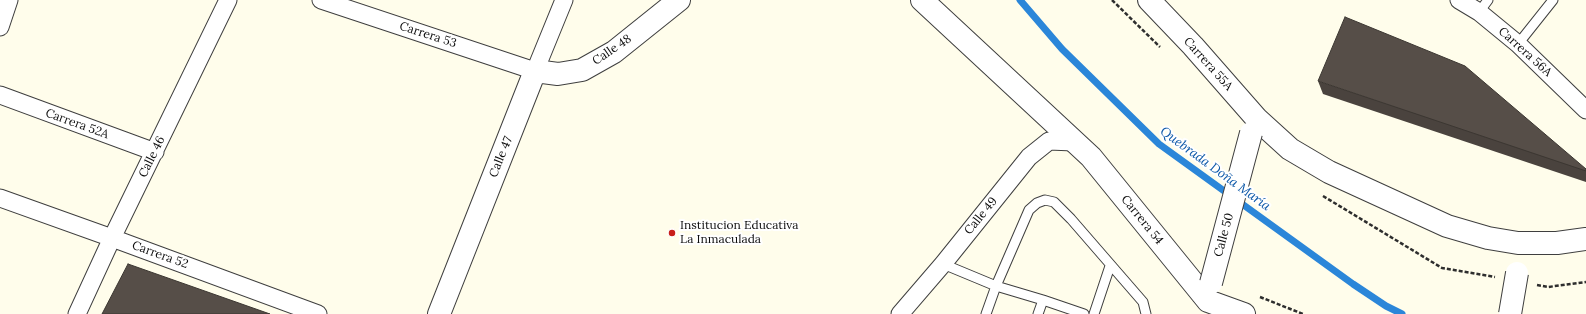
<!DOCTYPE html>
<html>
<head>
<meta charset="utf-8">
<style>
	body { margin:0 }
	canvas { display:block; background:#fffdeb }
</style>
</head>
<body>
<canvas width="1586" height="314"></canvas>
<script>
const ctx = document.querySelector('canvas').getContext('2d');
ctx.lineJoin = 'round';
function toPath(rows) {
  const path = new Path2D();
  for (const r of rows) {
    path.moveTo(r[0], r[1]);
    for (let i = 2; i < r.length; i += 2) path.lineTo(r[i], r[i + 1]);
  }
  return path;
}
function strokePath(path, color, width, dash) {
  ctx.strokeStyle = color;
  ctx.lineWidth = width;
  ctx.lineCap = dash ? 'butt' : 'round';
  ctx.setLineDash(dash || []);
  ctx.stroke(path);
}
function fill(path, color) {
  ctx.fillStyle = color;
  ctx.fill(path, 'evenodd');
}
function label(font, color, halo, rows, align = 'center') {
  ctx.font = font + ' Lora,serif';
  ctx.lineWidth = 4;
  ctx.setLineDash([]);
  ctx.textBaseline = 'middle';
  ctx.strokeStyle = halo;
  ctx.fillStyle = color;
  for (const [text, x, y, turn = 0] of rows) {
    ctx.save();
    ctx.translate(x, y);
    ctx.rotate((+turn || 0) * Math.PI / 180);
    ctx.textAlign = isNaN(turn) ? turn : align;
    if (halo) ctx.strokeText(text, 0, 0);
    ctx.fillText(text, 0, 0);
    ctx.restore();
  }
}
strokePath(toPath([
	[1020,0,1062,49,1159,144,1353,284,1386,306,1402,314]
]), '#2b86d9', 7);
const service = toPath([
	[1479,12,1488,0],
	[1518,44,1553,0],
	[943,264,996,286,1043,300,1084,314],
	[986,314,996,286,1029,210,1037,203,1045,200,1054,202,1071,219,1143,302,1146,314],
	[1038,314,1043,300],
	[1094,314,1110,266]
]);
const minor = toPath([
	[321,0,535,71,564,0],
	[1459,0,1479,12,1518,44,1586,110],
	[0,27,9,0],
	[0,95,155,152],
	[0,198,112,238,318,314],
	[77,314,112,238,228,0],
	[900,314,943,264,1029,157,1049,141,1074,142]
]);
const tertiary = toPath([
	[922,0,1091,157,1208,301],
	[1149,0,1193,46,1257,119,1290,149,1329,172,1447,226,1488,238,1518,243,1557,243,1586,239],
	[1208,301,1244,314],
	[439,314,535,71,558,74,582,70,614,52,679,0]
]);
strokePath(service, '#3f3f3f', 11);
strokePath(minor, '#3f3f3f', 19);
strokePath(tertiary, '#3f3f3f', 24);
strokePath(toPath([
	[1112,0,1160,47],
	[1323,196,1442,268,1495,277],
	[1537,285,1548,287,1586,282],
	[1260,297,1303,314]
]), '#2e2e2e', 2.5, [4, 2]);
strokePath(service, '#fff', 9);
strokePath(minor, '#fff', 17);
strokePath(tertiary, '#fff', 22);
const tertiaryBridge = toPath([
	[1211,283,1251,133],
	[1510,314,1517,273]
]);
strokePath(tertiaryBridge, '#3f3f3f', 24, []);
strokePath(tertiaryBridge, '#fff', 22);
fill(toPath([
	[1318,81,1586,169,1586,182,1323,94]
]), '#4a433e');
const building = toPath([
	[1345,17,1465,66,1586,169,1586,171,1318,81,1345,17],
	[128,264,270,314,102,314,128,264]
]);
fill(building, '#564e48');
strokePath(building, '#3c3732', 1);
for (const [x, y, r, color] of [
	[672,233,4,"#c81e19"]
]) {
  const dot = new Path2D();
  dot.arc(x, y, r, 0, 2 * Math.PI);
  ctx.fillStyle = color;
  ctx.fill(dot);
  strokePath(dot, '#fff', 1.5);
}
label('12px', '#0c0c0c', '#fff', [
	["Carrera 53",428,35,18],
	["Calle 48",612,50,-34],
	["Carrera 56A",1525,52,42],
	["Carrera 55A",1208,64,48],
	["Carrera 52A",77,124,20],
	["Calle 46",152,157,-64],
	["Calle 47",501,157,-68],
	["Calle 49",981,216,-51],
	["Carrera 54",1142,220,51],
	["Calle 50",1224,235,-75],
	["Carrera 52",160,255,20]
]);
label('12px', '#0c0c0c', '#fff', [
	["Institucion Educativa",680,226],
	["La Inmaculada",680,240]
], 'left');
label('italic 13px', '#0b57a8', '#fff', [
	["Quebrada Doña María",1215,169,36]
]);
</script>
</body>
</html>
